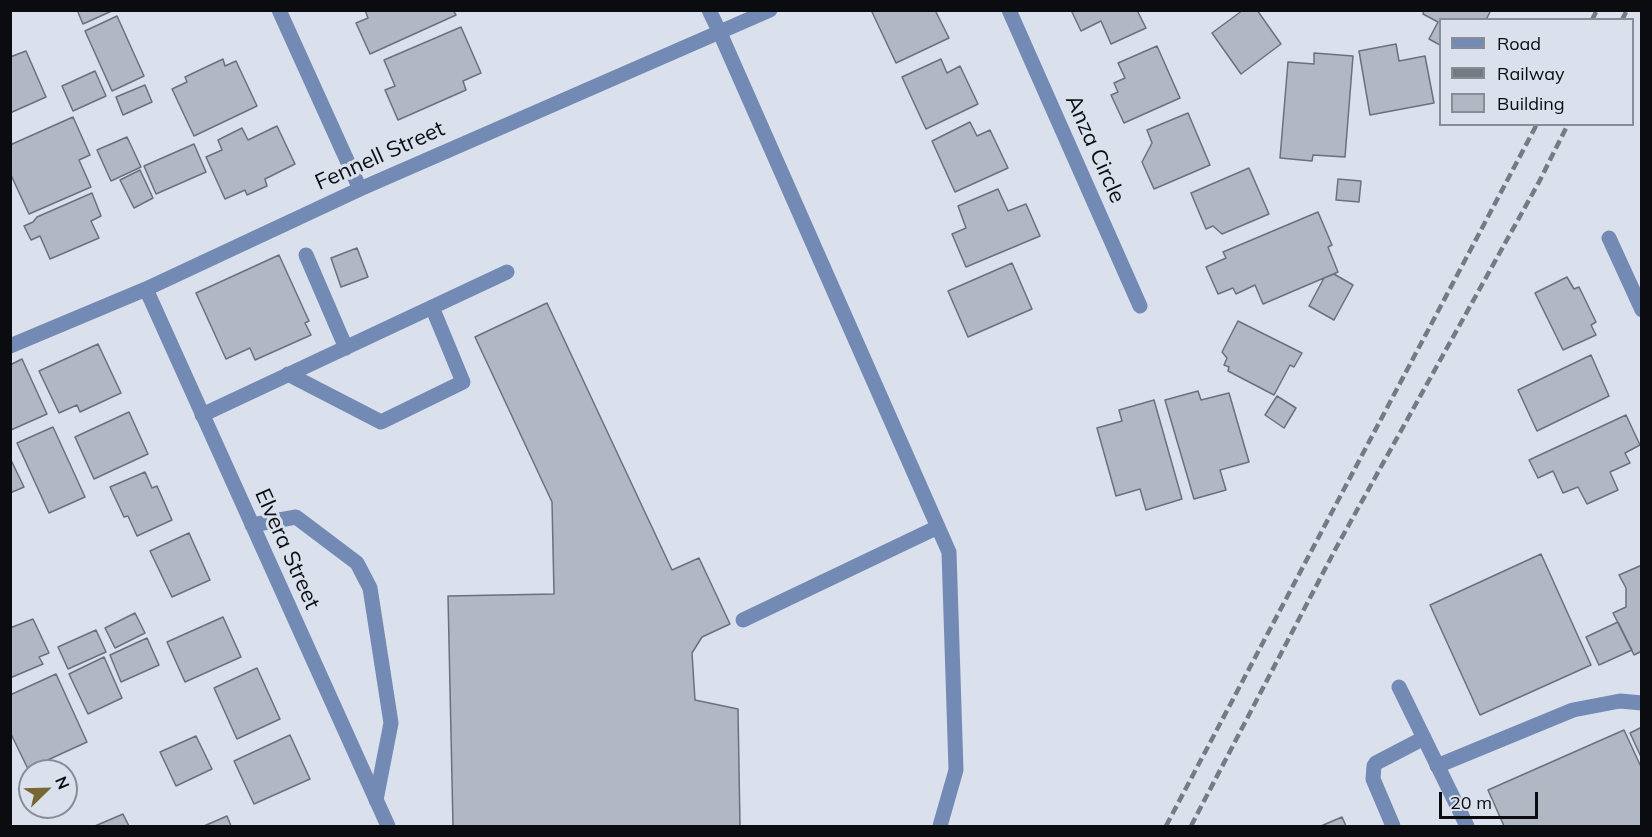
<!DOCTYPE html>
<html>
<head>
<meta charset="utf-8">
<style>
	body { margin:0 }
	#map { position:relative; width:1652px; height:837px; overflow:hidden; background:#dae1ed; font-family:Mulish,sans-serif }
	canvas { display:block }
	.frame { position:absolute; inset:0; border:12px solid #0a0c10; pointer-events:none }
	.legend { position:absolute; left:1439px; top:18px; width:195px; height:108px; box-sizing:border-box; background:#dae1ed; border:2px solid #878c95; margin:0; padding:8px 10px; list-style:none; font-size:18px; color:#0a0c10 }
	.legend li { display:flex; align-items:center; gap:12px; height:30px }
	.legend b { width:30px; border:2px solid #878c95 }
	.north { position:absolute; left:18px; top:759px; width:60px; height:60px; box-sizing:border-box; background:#dae1ed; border:2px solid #878c95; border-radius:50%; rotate:67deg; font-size:16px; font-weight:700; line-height:24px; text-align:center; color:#0a0c10 }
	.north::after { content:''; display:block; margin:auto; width:21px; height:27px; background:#776735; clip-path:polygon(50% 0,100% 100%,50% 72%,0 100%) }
	.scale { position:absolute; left:1439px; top:792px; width:99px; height:27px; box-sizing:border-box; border:3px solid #0a0c10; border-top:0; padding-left:8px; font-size:18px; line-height:21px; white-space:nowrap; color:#0a0c10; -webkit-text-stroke:4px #dae1ed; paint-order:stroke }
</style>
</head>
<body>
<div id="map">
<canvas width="1652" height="837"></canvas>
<div class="frame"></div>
<ul class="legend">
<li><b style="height:8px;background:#728ab4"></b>Road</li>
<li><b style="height:8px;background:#767b83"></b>Railway</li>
<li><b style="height:16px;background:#b1b7c3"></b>Building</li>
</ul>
<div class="north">N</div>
<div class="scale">20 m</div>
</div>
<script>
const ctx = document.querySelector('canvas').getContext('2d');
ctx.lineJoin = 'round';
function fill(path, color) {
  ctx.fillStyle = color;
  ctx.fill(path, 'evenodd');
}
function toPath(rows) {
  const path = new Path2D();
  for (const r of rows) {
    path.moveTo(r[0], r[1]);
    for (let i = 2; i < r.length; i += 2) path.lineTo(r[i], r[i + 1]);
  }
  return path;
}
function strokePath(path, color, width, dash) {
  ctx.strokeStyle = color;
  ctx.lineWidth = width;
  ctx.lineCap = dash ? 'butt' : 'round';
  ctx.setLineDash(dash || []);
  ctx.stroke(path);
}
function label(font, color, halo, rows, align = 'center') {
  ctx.font = font + ' Mulish,sans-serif';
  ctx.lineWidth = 6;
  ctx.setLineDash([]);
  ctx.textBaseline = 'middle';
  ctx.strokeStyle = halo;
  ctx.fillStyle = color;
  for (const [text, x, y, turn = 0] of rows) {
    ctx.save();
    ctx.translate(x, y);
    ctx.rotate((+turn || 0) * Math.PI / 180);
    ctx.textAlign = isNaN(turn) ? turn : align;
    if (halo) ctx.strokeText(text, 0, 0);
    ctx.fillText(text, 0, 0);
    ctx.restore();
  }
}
const building = toPath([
	[77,10,114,10,83,24,77,10],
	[365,10,453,10,456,15,370,54,356,23,368,18,365,10],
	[874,10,935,10,949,38,896,63,872,12,874,10],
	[1071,10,1137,10,1146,28,1111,44,1101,21,1081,31,1071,10],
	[1243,10,1257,10,1281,44,1241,74,1212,33,1243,10],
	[1424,10,1491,10,1486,20,1440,20,1440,45,1429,39,1438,22,1423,14,1424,10],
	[117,16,144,76,112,91,85,31,117,16],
	[461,27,481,73,463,81,466,90,398,120,385,90,395,86,384,60,461,27],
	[1396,44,1399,61,1425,56,1434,103,1370,115,1359,51,1396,44],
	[1157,46,1180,98,1124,123,1111,95,1118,92,1114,83,1125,78,1118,63,1157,46],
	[26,51,46,97,10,113,10,57,26,51],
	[1314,53,1353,56,1345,157,1313,155,1312,161,1280,158,1288,62,1314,64,1314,53],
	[223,59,225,66,236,61,257,106,194,136,172,89,187,82,185,77,223,59],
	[941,59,947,73,960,66,978,104,926,129,902,77,941,59],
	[95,71,106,96,73,111,62,86,95,71],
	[145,85,152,102,123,115,116,97,145,85],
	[1188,113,1210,165,1154,189,1142,162,1152,143,1147,130,1188,113],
	[73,117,90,155,79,160,91,187,29,214,10,173,10,145,73,117],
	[970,122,977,136,990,130,1008,168,955,192,932,141,970,122],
	[277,126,295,164,265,179,267,186,247,195,245,190,225,199,206,157,222,150,218,140,242,128,248,140,277,126],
	[127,137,141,167,111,181,97,150,127,137],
	[194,144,206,172,156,194,144,166,194,144],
	[1249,168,1269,214,1222,234,1213,226,1206,229,1191,193,1249,168],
	[140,170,153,198,134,208,120,180,140,170],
	[1338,179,1361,181,1359,202,1336,200,1338,179],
	[998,189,1008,211,1026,204,1040,236,966,267,952,234,966,228,958,206,998,189],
	[92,193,101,216,91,221,99,238,50,259,40,236,31,240,24,226,33,222,37,217,92,193],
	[1318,212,1332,245,1328,247,1338,272,1263,304,1255,285,1236,294,1233,288,1218,294,1206,267,1226,258,1223,252,1318,212],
	[357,248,368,277,341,287,331,258,357,248],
	[279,255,309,321,305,323,311,335,255,360,250,348,226,359,196,293,279,255],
	[1012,263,1032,309,968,337,948,291,1012,263],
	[1334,274,1353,285,1334,320,1309,306,1324,278,1334,274],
	[1567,277,1574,289,1579,287,1596,322,1591,325,1596,335,1563,350,1535,293,1567,277],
	[547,303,672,570,699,558,730,624,702,637,692,653,695,700,738,709,740,826,453,826,448,596,554,594,552,502,475,337,547,303],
	[1238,321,1302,353,1294,367,1290,365,1274,395,1228,371,1229,367,1224,365,1227,358,1222,352,1238,321],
	[98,344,121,393,80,412,77,405,59,413,39,371,98,344],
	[1591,355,1609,396,1537,431,1518,390,1591,355],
	[22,359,47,414,11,430,10,365,22,359],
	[1198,391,1201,400,1229,393,1249,462,1220,470,1226,490,1194,499,1165,400,1198,391],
	[1277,396,1296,408,1284,428,1265,415,1277,396],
	[1154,400,1182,499,1146,510,1140,489,1116,496,1097,428,1122,421,1119,410,1154,400],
	[129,412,148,454,94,479,75,437,129,412],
	[1626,415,1640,445,1625,453,1630,463,1610,472,1618,490,1587,504,1578,487,1563,493,1553,471,1538,478,1529,460,1626,415],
	[53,427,85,497,49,513,17,443,53,427],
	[10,458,24,487,10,493,10,458],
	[145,472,152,488,157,486,172,520,137,536,128,516,124,517,110,487,145,472],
	[189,533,210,580,172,597,150,551,189,533],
	[1541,554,1591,665,1480,715,1430,605,1541,554],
	[1642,565,1642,651,1634,655,1613,613,1626,607,1626,588,1619,575,1642,565],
	[135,613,145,633,115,648,105,628,135,613],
	[223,617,241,657,185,682,167,642,223,617],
	[33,619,49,653,39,657,43,664,10,678,10,628,33,619],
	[1618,622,1632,650,1599,665,1586,637,1618,622],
	[96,630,106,652,68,669,58,647,96,630],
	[147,638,159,665,121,682,110,655,147,638],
	[104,657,122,698,88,714,69,674,104,657],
	[257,668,280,719,237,739,214,688,257,668],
	[56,674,87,742,28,769,10,732,10,695,56,674],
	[1642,727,1642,759,1630,733,1642,727],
	[1624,730,1642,769,1642,826,1504,826,1488,790,1624,730],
	[290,735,310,779,254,804,234,761,290,735],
	[196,736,212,769,176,786,160,752,196,736],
	[123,814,129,826,95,826,123,814],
	[227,816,231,826,204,826,227,816],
	[1342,817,1346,826,1321,826,1342,817]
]);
fill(building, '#b1b7c3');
strokePath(building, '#6b717b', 1.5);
strokePath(toPath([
	[720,33,949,552,956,770,940,826],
	[306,255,346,348],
	[288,374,381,422,463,382,432,307],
	[202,415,507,272],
	[252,525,296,517,357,563,370,588,391,723,376,800],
	[743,620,938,527],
	[1437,766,1573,710,1620,701,1642,703],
	[1393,826,1373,779,1374,766,1376,763,1424,738]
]), '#728ab4', 15);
strokePath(toPath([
	[279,10,360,189],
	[709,10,720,33],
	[1009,10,1140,306],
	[1609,238,1642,310],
	[146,289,388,826],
	[10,346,146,289,360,189,770,10],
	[1399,687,1467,826]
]), '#728ab4', 15);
strokePath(toPath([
	[1592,20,1597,10],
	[1622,20,1627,10],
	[1166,826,1537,124],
	[1191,826,1336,548,1539,182,1568,124]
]), '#767b83', 4.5, [9, 4.5]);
label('22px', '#0a0c10', '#dae1ed', [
	["Anza Circle",1095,149,66],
	["Fennell Street",380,156,-24],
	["Elvera Street",287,549,66]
]);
</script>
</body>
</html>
